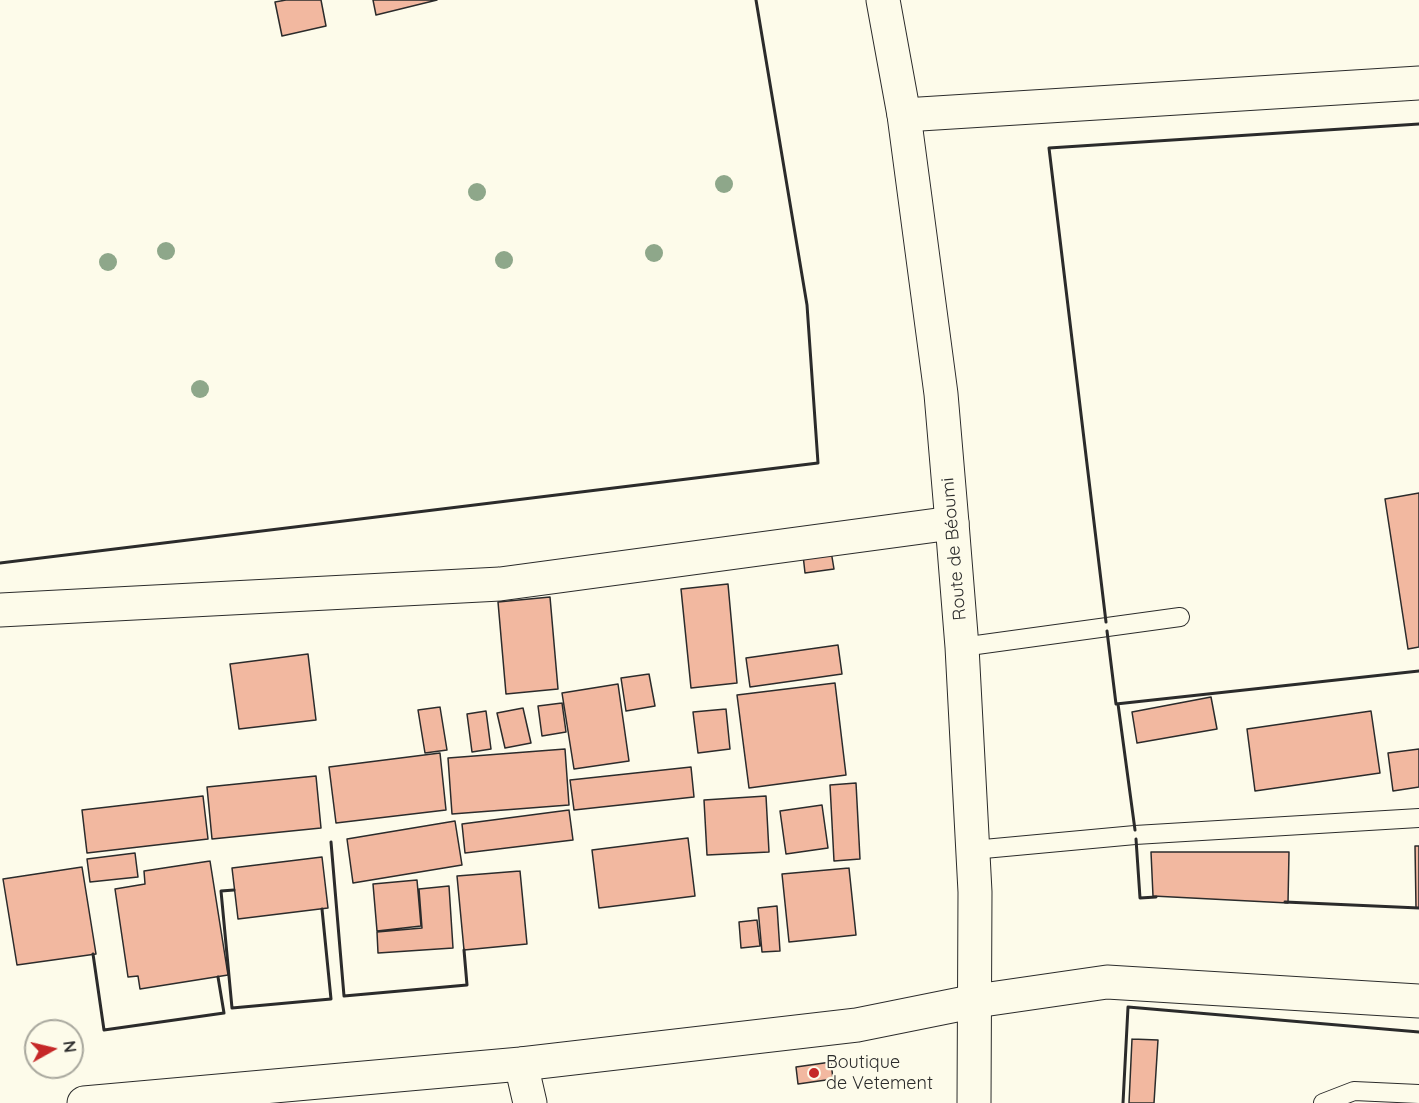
<!DOCTYPE html>
<html>
<head>
<meta charset="utf-8">
<style>
	body { margin:0 }
	#map { position:relative; width:1419px; height:1103px; overflow:hidden; background:#fdfbea; font-family:Quicksand,sans-serif }
	canvas { display:block }
	.north { position:absolute; left:24px; top:1019px; width:60px; height:60px; box-sizing:border-box; background:#fdfbea; border:2px solid #a9a89e; border-radius:50%; rotate:82deg; font-size:16px; font-weight:700; line-height:24px; text-align:center; color:#2b2b2b }
	.north::after { content:''; display:block; margin:auto; width:21px; height:27px; background:#c62828; clip-path:polygon(50% 0,100% 100%,50% 72%,0 100%) }
</style>
</head>
<body>
<div id="map">
<canvas width="1419" height="1103"></canvas>
<div class="north">N</div>
</div>
<script>
const ctx = document.querySelector('canvas').getContext('2d');
ctx.lineJoin = 'round';
function fill(path, color) {
  ctx.fillStyle = color;
  ctx.fill(path, 'evenodd');
}
function toPath(rows) {
  const path = new Path2D();
  for (const r of rows) {
    path.moveTo(r[0], r[1]);
    for (let i = 2; i < r.length; i += 2) path.lineTo(r[i], r[i + 1]);
  }
  return path;
}
function strokePath(path, color, width, dash) {
  ctx.strokeStyle = color;
  ctx.lineWidth = width;
  ctx.lineCap = dash ? 'butt' : 'round';
  ctx.setLineDash(dash || []);
  ctx.stroke(path);
}
function label(font, color, halo, rows, align = 'center') {
  ctx.font = font + ' Quicksand,sans-serif';
  ctx.lineWidth = 4.5;
  ctx.setLineDash([]);
  ctx.textBaseline = 'middle';
  ctx.strokeStyle = halo;
  ctx.fillStyle = color;
  for (const [text, x, y, turn = 0] of rows) {
    ctx.save();
    ctx.translate(x, y);
    ctx.rotate((+turn || 0) * Math.PI / 180);
    ctx.textAlign = isNaN(turn) ? turn : align;
    if (halo) ctx.strokeText(text, 0, 0);
    ctx.fillText(text, 0, 0);
    ctx.restore();
  }
}
const building = toPath([
	[286,0,321,0,326,26,282,36,275,2,286,0],
	[373,0,437,0,376,15,373,0],
	[1419,493,1419,647,1408,649,1385,499,1419,493],
	[831,551,834,569,805,573,803,555,831,551],
	[728,584,737,683,691,688,681,589,728,584],
	[550,597,558,689,506,694,498,602,550,597],
	[838,645,842,674,750,687,746,658,838,645],
	[308,654,316,720,239,729,230,664,308,654],
	[649,674,655,706,626,711,621,678,649,674],
	[835,683,846,775,749,788,737,695,835,683],
	[618,684,629,761,574,769,562,693,618,684],
	[1211,697,1217,729,1137,743,1132,712,1211,697],
	[562,703,566,732,542,736,538,706,562,703],
	[440,707,447,750,425,753,418,710,440,707],
	[523,708,531,743,505,748,497,713,523,708],
	[726,709,730,749,698,753,693,712,726,709],
	[486,711,491,749,472,752,467,714,486,711],
	[1371,711,1380,773,1255,791,1247,729,1371,711],
	[565,749,569,805,452,814,448,758,565,749],
	[1419,749,1419,787,1393,791,1388,753,1419,749],
	[440,753,446,810,336,823,329,767,440,753],
	[691,767,694,797,574,810,570,780,691,767],
	[316,776,321,828,212,839,207,787,316,776],
	[856,783,860,859,834,861,830,785,856,783],
	[203,796,208,839,87,853,82,810,203,796],
	[766,796,769,852,707,855,704,800,766,796],
	[822,805,828,848,786,854,780,811,822,805],
	[569,810,573,840,465,853,462,824,569,810],
	[455,821,462,865,353,883,347,839,455,821],
	[688,838,695,896,599,908,592,850,688,838],
	[1415,846,1419,846,1419,908,1416,908,1415,846],
	[1151,852,1289,852,1288,903,1153,896,1151,852],
	[135,853,138,877,90,882,87,859,135,853],
	[322,857,328,908,238,919,232,868,322,857],
	[210,861,228,975,140,989,138,976,128,977,115,889,145,884,144,871,210,861],
	[82,867,96,954,17,965,3,879,82,867],
	[849,868,856,935,789,942,782,874,849,868],
	[520,871,527,944,464,950,457,876,520,871],
	[417,880,421,926,377,931,373,884,417,880],
	[449,886,453,948,378,953,377,932,422,928,419,889,449,886],
	[777,906,780,951,762,952,758,908,777,906],
	[757,920,760,946,741,948,739,922,757,920],
	[1132,1039,1158,1040,1154,1103,1129,1103,1132,1039],
	[831,1062,833,1079,798,1084,796,1067,831,1062]
]);
fill(building, '#f2b8a0');
strokePath(building, '#2b2b2b', 1.5);
const lane = toPath([
	[962,647,1180,617],
	[973,850,1135,835,1419,818],
	[1323,1103,1354,1091,1419,1094]
]);
const street = toPath([
	[904,115,1419,83],
	[0,610,500,584,952,523],
	[521,1064,530,1103]
]);
const secondary = toPath([
	[84,1103,521,1064,857,1025,976,1001,1107,982,1419,1001]
]);
const primary = toPath([
	[883,0,904,115,941,394,952,523,962,647,975,892,974,1103]
]);
strokePath(lane, '#2b2b2b', 20);
strokePath(street, '#2b2b2b', 35);
strokePath(secondary, '#2b2b2b', 35);
strokePath(primary, '#2b2b2b', 35);
strokePath(lane, '#fdfbea', 18);
strokePath(street, '#fdfbea', 33);
strokePath(secondary, '#fdfbea', 33);
strokePath(primary, '#fdfbea', 33);
strokePath(toPath([
	[0,563,818,463,807,305,756,0],
	[1106,622,1049,148,1419,124],
	[1107,631,1116,704,1419,671],
	[1118,704,1135,830],
	[1136,839,1140,898,1156,897],
	[331,842,344,996,467,985,464,950],
	[234,890,221,891,232,1008,331,999,322,909],
	[1285,902,1419,908],
	[93,954,104,1030,224,1013,218,977],
	[1123,1103,1128,1007,1419,1032]
]), '#2b2b2b', 3);
ctx.fillStyle = '#8ea78a';
for (const [x, y] of [
	[724,184],
	[477,192],
	[166,251],
	[654,253],
	[504,260],
	[108,262],
	[200,389]
]) {
  ctx.beginPath();
  ctx.arc(x, y, 9, 0, 2 * Math.PI);
  ctx.fill();
}
for (const [x, y, r, color] of [
	[814,1073,6,"#c62828"]
]) {
  const dot = new Path2D();
  dot.arc(x, y, r, 0, 2 * Math.PI);
  ctx.fillStyle = color;
  ctx.fill(dot);
  strokePath(dot, '#fdfbea', 2);
}
label('18px', '#2b2b2b', '#fdfbea', [
	["Route de Béoumi",954,549,-95]
]);
label('18px', '#2b2b2b', '#fdfbea', [
	["Boutique",826,1063],
	["de Vetement",826,1084]
], 'left');
</script>
</body>
</html>
